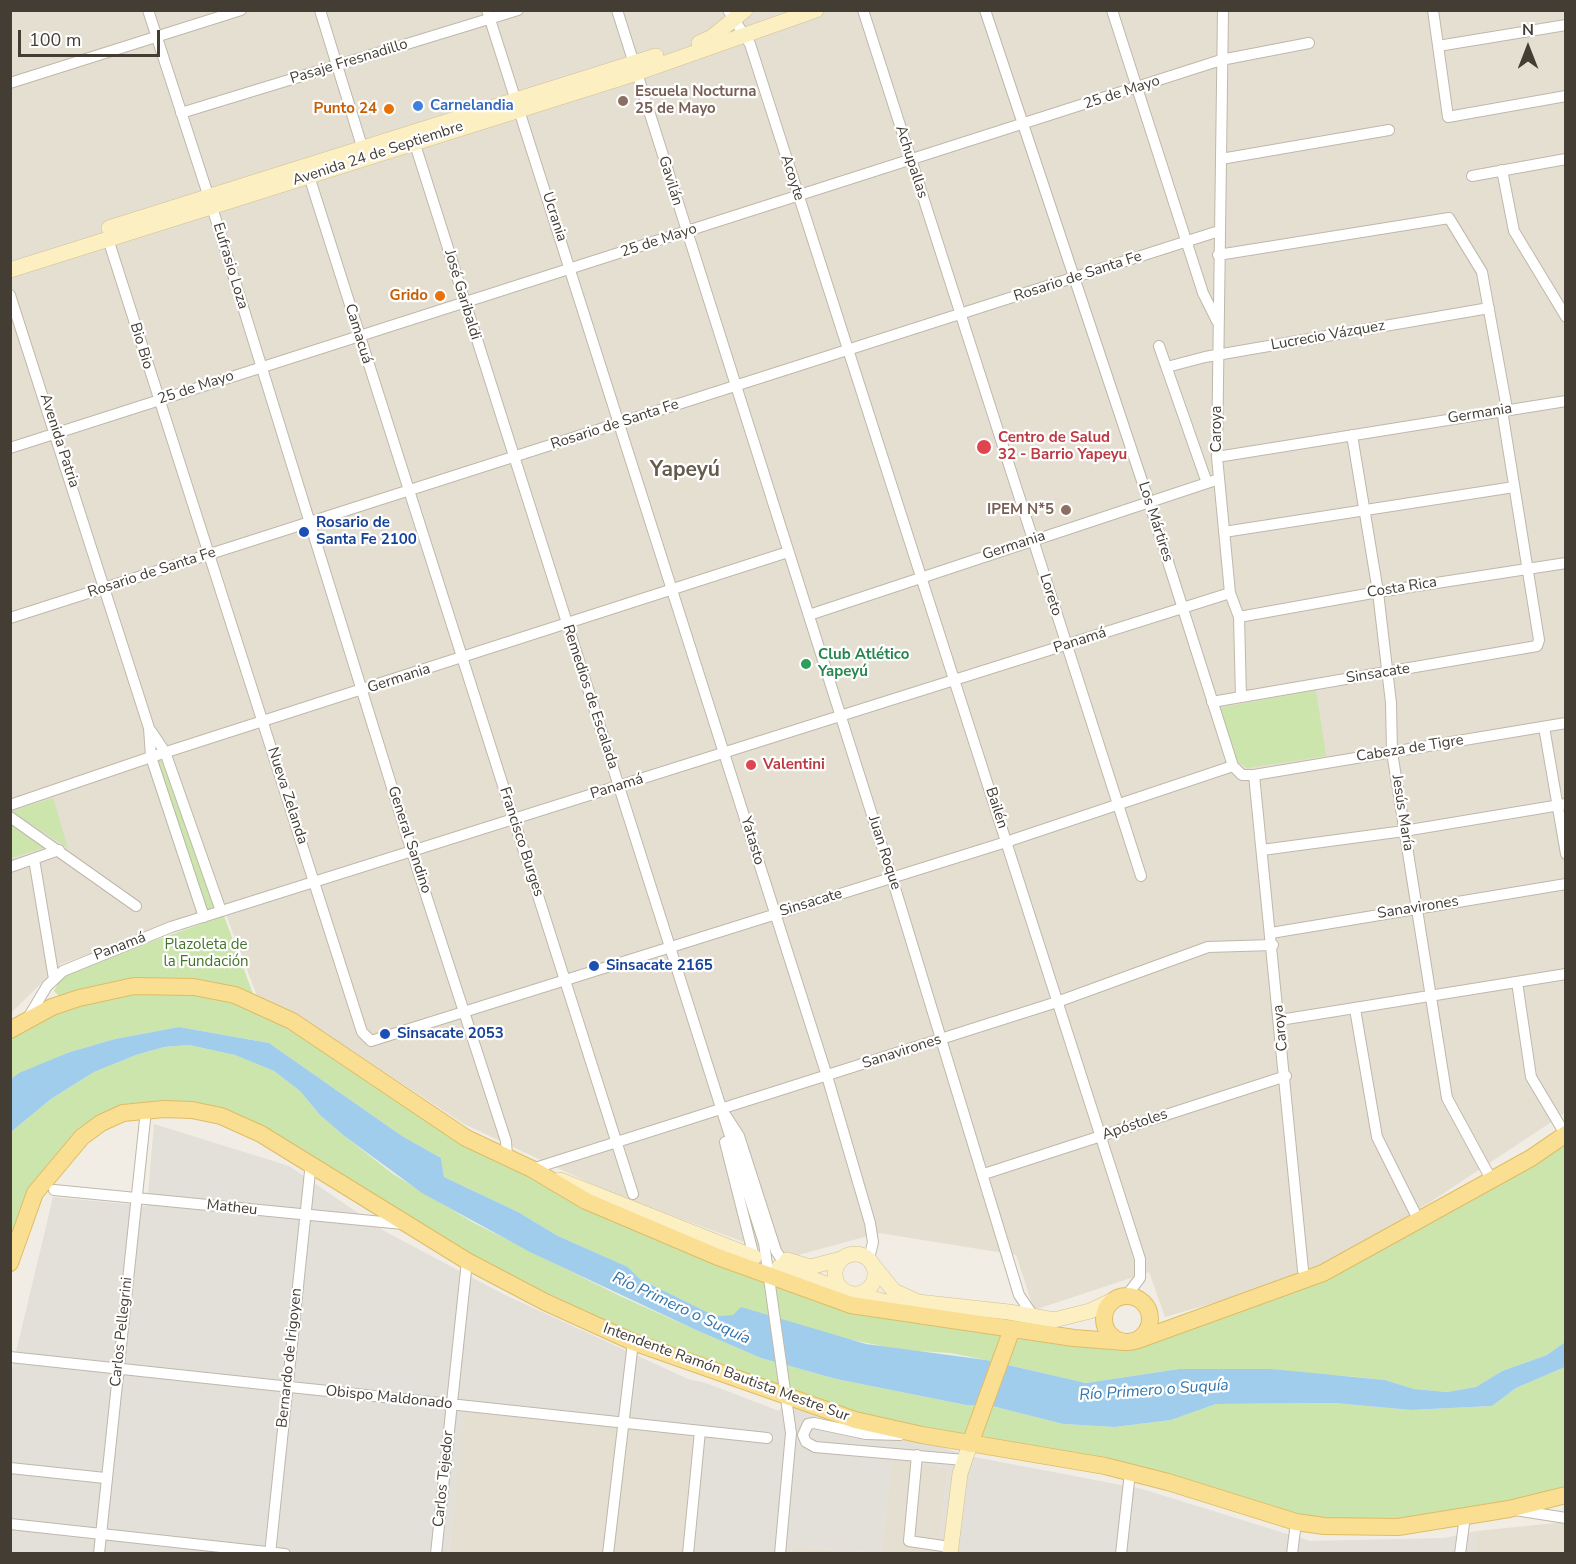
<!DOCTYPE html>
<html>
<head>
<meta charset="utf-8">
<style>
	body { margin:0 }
	#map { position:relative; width:1576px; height:1564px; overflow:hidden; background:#f1ede4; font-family:"Nunito Sans",sans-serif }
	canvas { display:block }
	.frame { position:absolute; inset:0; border:12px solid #433d34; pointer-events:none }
	.north { position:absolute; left:1498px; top:18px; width:60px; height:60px; -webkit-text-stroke:4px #fff; paint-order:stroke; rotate:0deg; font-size:16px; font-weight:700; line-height:24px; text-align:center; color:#433d34 }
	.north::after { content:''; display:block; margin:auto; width:21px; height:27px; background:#433d34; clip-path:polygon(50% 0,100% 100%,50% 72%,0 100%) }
	.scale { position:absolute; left:18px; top:30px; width:142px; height:27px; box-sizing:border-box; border:3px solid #433d34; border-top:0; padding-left:8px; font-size:18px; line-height:21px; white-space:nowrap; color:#433d34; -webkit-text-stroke:4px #fff; paint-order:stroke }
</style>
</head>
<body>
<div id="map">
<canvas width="1576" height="1564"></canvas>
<div class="frame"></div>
<div class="north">N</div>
<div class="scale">100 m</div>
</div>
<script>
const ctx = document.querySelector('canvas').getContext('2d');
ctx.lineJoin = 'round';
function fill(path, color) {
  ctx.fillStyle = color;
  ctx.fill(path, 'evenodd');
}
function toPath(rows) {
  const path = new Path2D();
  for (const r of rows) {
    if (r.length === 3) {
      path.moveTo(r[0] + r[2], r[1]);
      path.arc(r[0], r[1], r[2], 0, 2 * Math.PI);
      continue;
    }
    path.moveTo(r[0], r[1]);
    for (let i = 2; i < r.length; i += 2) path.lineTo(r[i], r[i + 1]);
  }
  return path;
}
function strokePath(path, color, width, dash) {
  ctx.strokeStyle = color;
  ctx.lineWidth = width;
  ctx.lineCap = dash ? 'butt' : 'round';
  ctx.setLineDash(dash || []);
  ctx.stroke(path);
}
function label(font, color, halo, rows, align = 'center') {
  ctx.font = font + ' "Nunito Sans",sans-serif';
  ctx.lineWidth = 4.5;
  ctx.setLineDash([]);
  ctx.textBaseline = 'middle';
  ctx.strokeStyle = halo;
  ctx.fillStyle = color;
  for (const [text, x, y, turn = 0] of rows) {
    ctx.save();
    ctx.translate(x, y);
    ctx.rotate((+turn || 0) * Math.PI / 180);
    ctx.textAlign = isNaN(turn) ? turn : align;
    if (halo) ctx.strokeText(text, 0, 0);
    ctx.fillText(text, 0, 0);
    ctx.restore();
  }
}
fill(toPath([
	[11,11,1565,11,1565,1113,1432,1201,1310,1275,1165,1317,1149,1272,1034,1310,1016,1255,879,1233,787,1258,611,1193,464,1124,345,1046,257,996,223,907,61,964,11,1013],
	[464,1411,693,1436,683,1553,449,1554],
	[892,1458,948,1468,938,1553,791,1554,792,1547,881,1553],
	[1565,1522,1565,1553,1475,1554,1477,1531]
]), '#e5dfd2');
fill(toPath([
	[154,1124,289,1166,386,1232,505,1295,688,1379,706,1383,779,1411,788,1397,969,1456,1142,1489,1310,1541,1444,1538,1477,1531,1475,1554,938,1553,948,1468,892,1458,881,1553,792,1547,791,1553,683,1553,693,1436,465,1411,449,1553,11,1554,11,1373,53,1197,147,1206]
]), '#e3dfd9');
fill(toPath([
	[1316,690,1326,756,1247,768,1233,759,1218,708],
	[160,757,216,908,207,911,153,759],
	[53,798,68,848,11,811],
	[11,825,47,847,11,858],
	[224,916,255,999,217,987,60,997,54,991,59,981,69,973,99,960],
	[104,991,235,995,444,1125,851,1305,1118,1341,1308,1280,1565,1134,1565,1342,1547,1355,1502,1371,1476,1387,1447,1392,1414,1389,1385,1380,1347,1376,1179,1369,1086,1383,986,1360,950,1353,901,1350,733,1315,715,1316,640,1279,628,1267,558,1236,518,1212,444,1177,441,1158,402,1136,269,1043,179,1027,115,1039,70,1052,11,1079,11,1030],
	[189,1045,235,1055,274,1071,300,1091,320,1115,343,1135,393,1174,474,1223,620,1296,696,1330,761,1358,836,1379,966,1405,988,1405,1063,1424,1115,1427,1171,1420,1216,1404,1334,1403,1411,1410,1492,1406,1516,1388,1565,1367,1565,1495,1347,1528,1168,1482,922,1435,622,1338,221,1116,110,1118,42,1183,11,1263,11,1132,51,1099,94,1072,136,1055,164,1047]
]), '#cbe5ad');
fill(toPath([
	[179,1027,269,1043,402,1136,441,1158,444,1177,518,1212,558,1236,628,1267,640,1279,715,1316,733,1315,741,1307,866,1344,986,1360,1086,1383,1179,1369,1271,1369,1385,1380,1414,1389,1447,1392,1476,1387,1502,1371,1547,1355,1565,1342,1565,1367,1516,1388,1492,1406,1411,1410,1334,1403,1216,1404,1171,1420,1115,1427,1063,1424,988,1405,966,1405,836,1379,761,1358,696,1330,530,1252,422,1193,343,1135,320,1115,300,1091,274,1071,235,1055,189,1045,164,1047,136,1055,94,1072,51,1099,11,1132,11,1079,19,1073,70,1052,115,1039]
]), '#a1cded');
const street = toPath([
	[148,10,212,207,412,852,506,1141,507,1157],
	[320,10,364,153],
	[487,10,827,1076,870,1223,873,1242,869,1259],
	[617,10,892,878,1019,1295,1034,1317],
	[728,10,750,44,1140,1259,1140,1278,1127,1295],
	[863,10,1141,876],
	[985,10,1149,502,1233,766,1242,775,1254,775,1566,723],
	[1112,10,1203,293,1217,321],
	[1223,10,1217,457,1230,593,1239,617,1241,697],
	[1433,10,1448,117,1566,96],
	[1438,46,1566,25],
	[10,83,241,10],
	[181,113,518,10],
	[413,138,764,1243,791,1433,780,1554],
	[1221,159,1389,130],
	[1502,170,1514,231,1566,317],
	[309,176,633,1194],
	[1472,176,1566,159],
	[108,239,362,1032,371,1041,1006,842,1233,766],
	[1218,255,1449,218,1482,272,1507,409],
	[10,295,149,728,151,757,204,917],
	[1159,346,1207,483],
	[1167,367,1205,357,1489,308],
	[1352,435,1378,592,1391,703,1392,752,1447,1098,1491,1179],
	[10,448,1221,60,1309,43],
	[1217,457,1566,401],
	[1224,532,1514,487],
	[809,615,1219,479],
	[1239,617,1378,592,1566,563],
	[10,618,1219,231],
	[1212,702,1537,646,1539,640,1502,410],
	[1544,727,1566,854],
	[151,731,165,752,221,911],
	[1254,775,1303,1270,1308,1280],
	[10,805,151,757,788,552],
	[10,817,136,906],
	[1262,850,1404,831,1566,804],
	[34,859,54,979],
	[10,867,59,850],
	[1271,933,1566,884],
	[1517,982,1531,1077,1565,1134],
	[1355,1009,1377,1137,1419,1221],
	[28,1018,47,986,63,971,171,927,1230,593],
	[1280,1020,1566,974],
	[726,1116,739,1136,776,1251,780,1257],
	[725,1142,754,1257],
	[532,1169,1057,1002,1208,947,1273,945],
	[984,1174,1286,1076],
	[54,1190,403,1224],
	[10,1357,767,1438],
	[900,1435,866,1434,814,1423,808,1424,803,1435,806,1442,815,1447,964,1460],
	[917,1455,909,1541,950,1547],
	[10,1468,105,1478],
	[1515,1510,1566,1518],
	[10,1524,285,1554],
	[99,1554,146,1110],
	[270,1554,311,1162],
	[436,1554,467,1261],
	[608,1554,633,1342],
	[688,1554,700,1431],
	[1121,1554,1130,1472],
	[1292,1554,1296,1522],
	[1460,1554,1465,1516]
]);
const secondary = toPath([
	[699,43,712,37,745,10],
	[109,228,656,56],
	[10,270,637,73,816,10],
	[560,1180,754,1257],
	[855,1274,20],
	[787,1260,810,1267,841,1259],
	[872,1264,894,1291,918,1302,1009,1312,1054,1320,1090,1311,1111,1301],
	[779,1267,840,1289],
	[859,1295,906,1307],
	[950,1554,960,1474,970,1444]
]);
const primary = toPath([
	[10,1030,52,1007,79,998,134,986,194,987,235,995,292,1021,466,1138,532,1169,586,1201,718,1257,851,1305,1074,1338,1125,1342],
	[10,1263,35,1193,82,1137,101,1123,123,1113,164,1109,192,1110,221,1116,261,1134,467,1261,545,1302,633,1342,855,1420,922,1435,1105,1466,1168,1482,1296,1522,1324,1526,1398,1527,1509,1509,1566,1495],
	[1127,1319,23],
	[1138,1340,1323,1273,1531,1158,1566,1134],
	[970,1444,1012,1329]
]);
strokePath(street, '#bfb8aa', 12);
strokePath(secondary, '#d0c195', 16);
strokePath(primary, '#dfbc64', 18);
strokePath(street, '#fff', 10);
strokePath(secondary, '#fcefc2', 15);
strokePath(primary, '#fadf93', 16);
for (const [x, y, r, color] of [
	[623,101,6,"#8d6e63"],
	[418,106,6,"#3f7fe0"],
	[389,109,6,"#e8710a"],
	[440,296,6,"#e8710a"],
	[984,447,8,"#e0444e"],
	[1066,510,6,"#8d6e63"],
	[304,532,6,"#1a4fb4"],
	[806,664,6,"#2e9e5b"],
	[751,765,6,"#e0444e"],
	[594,966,6,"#1a4fb4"],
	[385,1034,6,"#1a4fb4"]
]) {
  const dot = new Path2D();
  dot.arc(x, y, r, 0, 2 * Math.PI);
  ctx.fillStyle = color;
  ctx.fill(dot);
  strokePath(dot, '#fff', 2);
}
label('15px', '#433d34', '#fff', [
	["Pasaje Fresnadillo",349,62,-17],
	["25 de Mayo",1122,93,-18],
	["Avenida 24 de Septiembre",378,154,-18],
	["Achupallas",911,162,72],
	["Acoyte",792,178,72],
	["Gavilán",670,181,73],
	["Ucrania",554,217,72],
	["25 de Mayo",659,241,-18],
	["Eufrasio Loza",230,266,73],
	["Rosario de Santa Fe",1078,277,-18],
	["José Garibaldi",462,295,73],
	["Camacuá",358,334,73],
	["Lucrecio Vázquez",1328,336,-10],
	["Bio Bio",141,346,73],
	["25 de Mayo",196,388,-18],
	["Germania",1480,414,-9],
	["Rosario de Santa Fe",615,425,-18],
	["Caroya",1217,429,-90],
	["Avenida Patria",59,441,72],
	["Los Mártires",1155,522,72],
	["Germania",1014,546,-18],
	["Rosario de Santa Fe",152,573,-18],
	["Costa Rica",1402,588,-9],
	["Loreto",1050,595,72],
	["Panamá",1080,641,-18],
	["Sinsacate",1378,674,-9],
	["Germania",399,679,-18],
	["Remedios de Escalada",590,697,72],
	["Cabeza de Tigre",1410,749,-9],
	["Panamá",617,787,-17],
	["Nueva Zelanda",287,796,72],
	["Bailén",996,808,72],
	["Jesús María",1402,813,81],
	["General Sandino",409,840,72],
	["Yatasto",752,841,73],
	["Francisco Burges",521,842,72],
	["Juan Roque",884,853,72],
	["Sinsacate",811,903,-17],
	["Sanavirones",1418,908,-9],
	["Panamá",120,947,-21],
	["Caroya",1281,1028,-96],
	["Sanavirones",902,1052,-18],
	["Apóstoles",1135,1125,-19],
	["Matheu",232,1208,6],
	["Carlos Pellegrini",122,1332,-84],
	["Bernardo de Irigoyen",290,1358,-84],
	["Intendente Ramón Bautista Mestre Sur",726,1373,20],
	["Obispo Maldonado",389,1398,6],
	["Carlos Tejedor",444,1479,-84]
]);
label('bold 15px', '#785e54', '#fff', [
	["Escuela Nocturna",635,92],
	["25 de Mayo",635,109],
	["IPEM N*5",1054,510,"right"]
], 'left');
label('bold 15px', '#366cbe', '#fff', [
	["Carnelandia",430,106]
], 'left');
label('bold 15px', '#c56008', '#fff', [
	["Punto 24",377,109],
	["Grido",428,296]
], 'right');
label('bold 15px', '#be3a42', '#fff', [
	["Centro de Salud",998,438],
	["32 - Barrio Yapeyu",998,455],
	["Valentini",763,765]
], 'left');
label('bold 15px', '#164399', '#fff', [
	["Rosario de",316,523],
	["Santa Fe 2100",316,540],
	["Sinsacate 2165",606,966],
	["Sinsacate 2053",397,1034]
], 'left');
label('bold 15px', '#27864d', '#fff', [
	["Club Atlético",818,655],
	["Yapeyú",818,672]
], 'left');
label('15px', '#44722a', '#fff', [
	["Plazoleta de",206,945],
	["la Fundación",206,962]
]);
label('italic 16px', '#3275aa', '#fff', [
	["Río Primero o Suquía",681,1309,25],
	["Río Primero o Suquía",1154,1391,-4]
]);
label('bold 21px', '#655b4c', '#fff', [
	["Yapeyú",685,471]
]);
</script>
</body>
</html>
